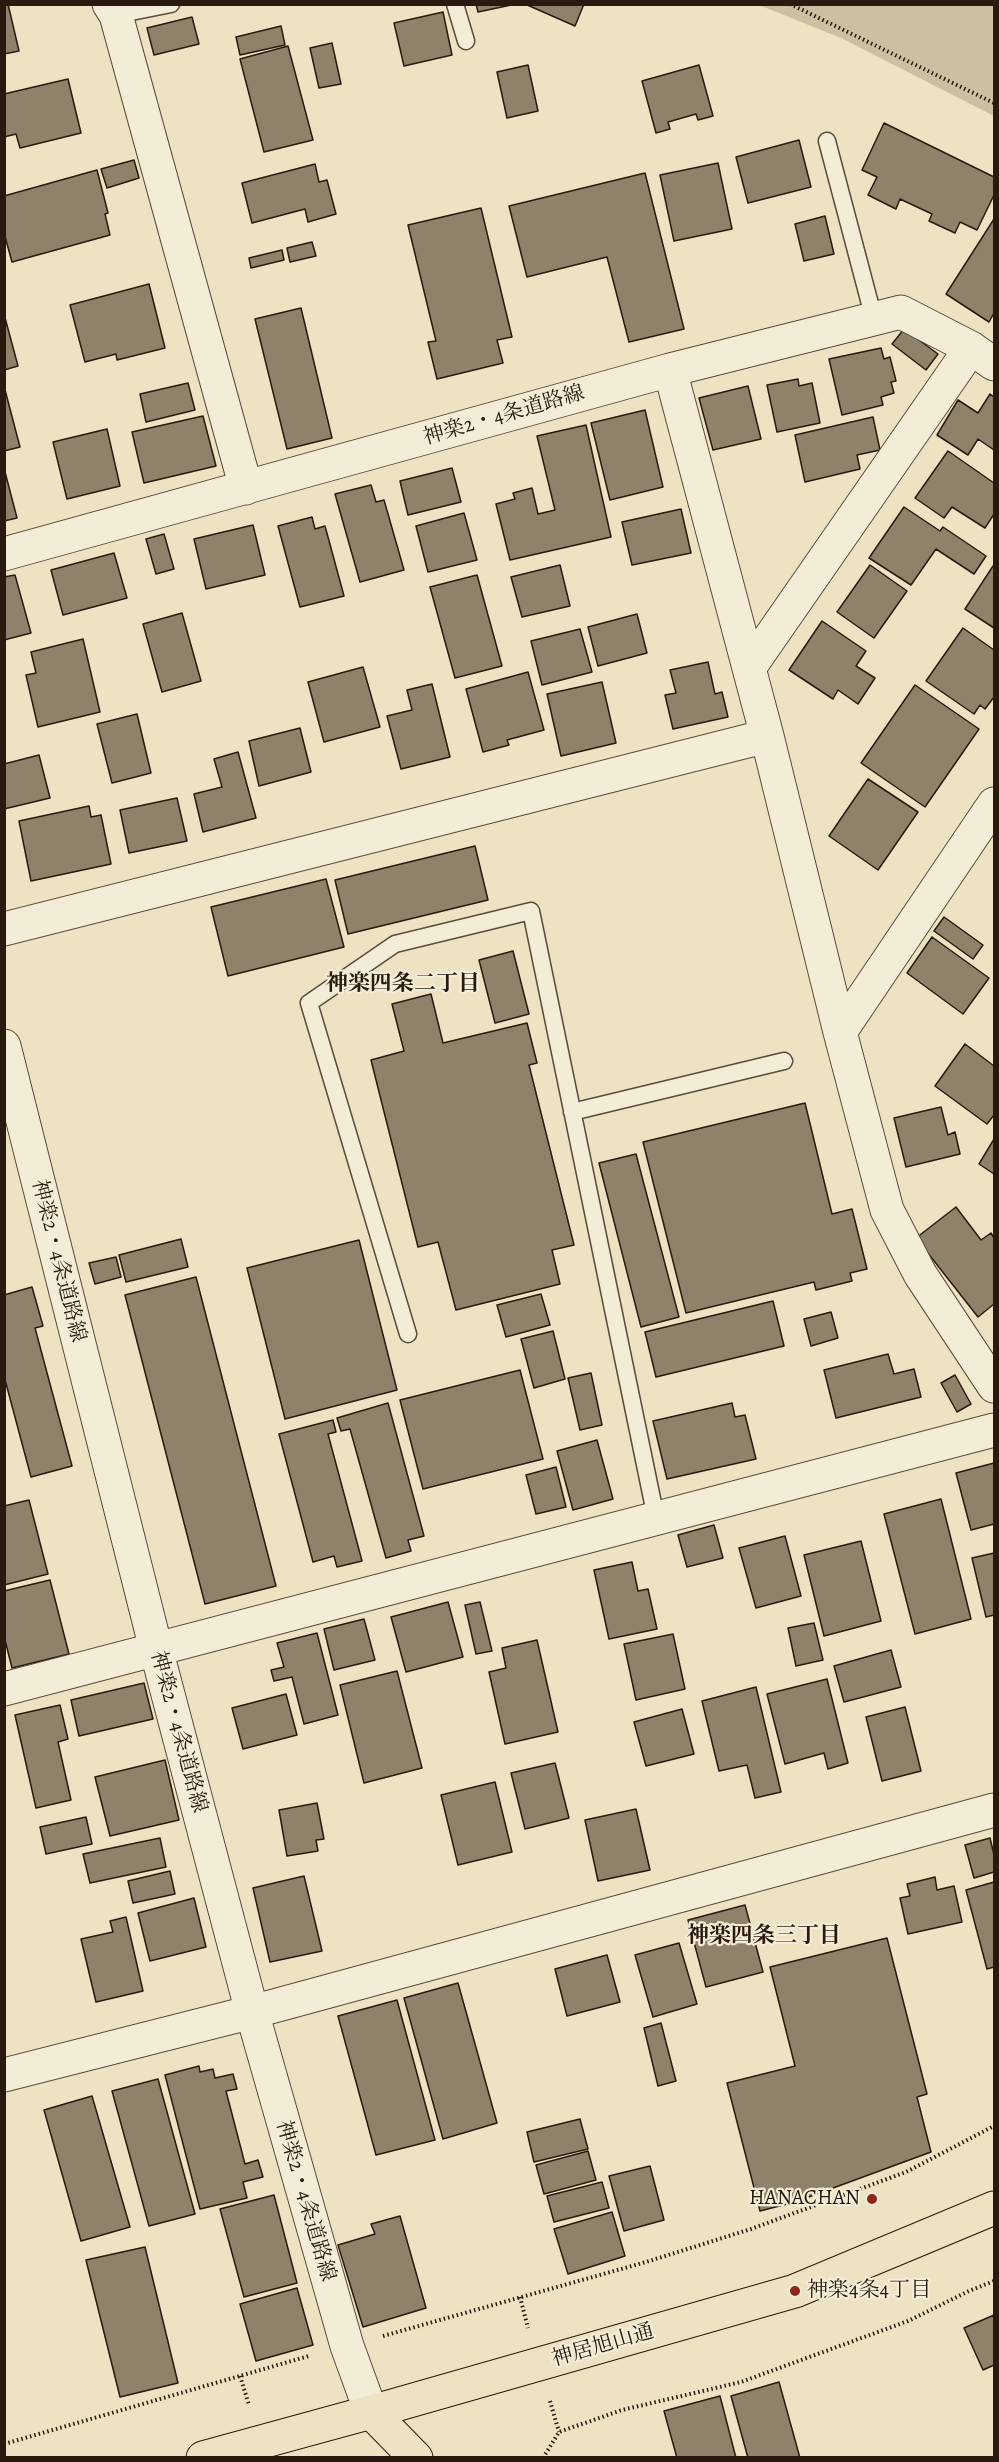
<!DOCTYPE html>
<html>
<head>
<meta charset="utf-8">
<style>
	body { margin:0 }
	#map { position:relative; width:999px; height:2462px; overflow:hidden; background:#ede2c1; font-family:Alegreya,serif }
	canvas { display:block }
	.frame { position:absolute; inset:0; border:6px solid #281a0e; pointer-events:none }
</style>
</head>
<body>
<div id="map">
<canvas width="999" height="2462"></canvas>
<div class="frame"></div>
</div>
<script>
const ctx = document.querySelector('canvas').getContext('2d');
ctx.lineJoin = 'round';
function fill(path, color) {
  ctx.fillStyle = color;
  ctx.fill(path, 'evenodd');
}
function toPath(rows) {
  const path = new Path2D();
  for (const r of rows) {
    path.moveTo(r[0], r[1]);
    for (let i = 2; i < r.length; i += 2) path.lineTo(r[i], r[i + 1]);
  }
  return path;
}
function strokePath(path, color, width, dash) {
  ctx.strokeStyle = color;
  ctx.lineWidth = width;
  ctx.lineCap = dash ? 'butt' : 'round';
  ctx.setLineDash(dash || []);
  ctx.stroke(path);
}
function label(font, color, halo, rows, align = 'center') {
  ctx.font = font + ' Alegreya,"Noto Serif JP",serif';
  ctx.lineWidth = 4.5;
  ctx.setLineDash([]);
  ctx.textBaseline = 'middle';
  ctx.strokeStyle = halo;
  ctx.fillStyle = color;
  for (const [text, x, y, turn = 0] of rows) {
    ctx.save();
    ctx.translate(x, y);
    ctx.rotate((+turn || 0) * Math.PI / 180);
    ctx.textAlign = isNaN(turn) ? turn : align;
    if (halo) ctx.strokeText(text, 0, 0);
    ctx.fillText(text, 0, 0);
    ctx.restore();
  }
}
fill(toPath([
	[759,5,994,5,994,116,841,38]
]), '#ccc0a3');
const building = toPath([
	[4,4,8,4,19,51,4,54,4,4],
	[476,4,516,4,478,12,476,4],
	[525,4,584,4,575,26,525,4],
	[443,12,452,55,404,66,394,23,443,12],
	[192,17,199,44,154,55,147,28,192,17],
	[281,26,285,45,240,55,236,37,281,26],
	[332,43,341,84,319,88,310,48,332,43],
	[288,46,313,140,264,152,240,59,288,46],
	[528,65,538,111,507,118,497,72,528,65],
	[699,65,713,116,698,120,696,114,668,122,670,129,656,133,642,81,699,65],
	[68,79,81,133,20,148,16,134,4,137,4,94,68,79],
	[884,123,994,177,994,195,977,230,960,222,955,233,929,221,932,214,900,199,896,209,868,195,877,177,862,170,884,123],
	[799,140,811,187,748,203,736,157,799,140],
	[134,160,139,178,107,188,101,169,134,160],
	[718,163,732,229,674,241,660,175,718,163],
	[315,164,319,182,327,180,336,214,308,222,305,209,252,223,242,183,315,164],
	[97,170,108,213,105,214,110,235,12,262,4,233,4,196,97,170],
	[645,173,684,329,629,342,607,257,527,277,509,206,645,173],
	[481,208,512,337,497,340,503,363,437,379,428,342,436,341,408,225,481,208],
	[825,216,834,254,804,261,795,224,825,216],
	[994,219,994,313,989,322,946,294,994,219],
	[312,242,316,256,290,262,287,248,312,242],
	[282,250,284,260,251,268,249,258,282,250],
	[149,284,165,348,117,360,116,354,85,362,70,305,149,284],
	[301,308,332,438,287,449,255,319,301,308],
	[4,314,18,366,4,370,4,314],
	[904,329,938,354,926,370,892,344,904,329],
	[881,348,884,359,890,357,896,381,891,382,894,393,881,397,883,405,842,415,829,359,881,348],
	[798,379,799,386,812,383,820,423,777,432,767,385,798,379],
	[188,383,195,410,146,422,140,394,188,383],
	[4,386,20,447,4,451,4,386],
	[748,386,761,439,713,450,699,398,748,386],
	[990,394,994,397,994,450,978,439,968,455,937,435,958,400,978,413,990,394],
	[645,410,663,487,610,500,591,423,645,410],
	[203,416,216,466,144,483,132,432,203,416],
	[873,417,880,450,857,455,860,469,805,482,795,435,873,417],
	[586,425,611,537,510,560,496,504,515,499,513,493,532,488,538,514,555,510,537,436,586,425],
	[107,429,120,486,67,499,53,442,107,429],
	[948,451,994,483,994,514,985,528,952,507,944,518,915,498,948,451],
	[4,468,17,518,4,521,4,468],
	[452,468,461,502,408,515,400,481,452,468],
	[371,485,376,502,384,500,404,570,360,582,335,494,371,485],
	[904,507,940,531,943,527,986,556,974,574,936,549,911,585,869,558,904,507],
	[681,509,691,553,632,565,622,522,681,509],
	[464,513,477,560,428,572,416,526,464,513],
	[312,517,315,529,325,526,344,596,300,607,278,526,312,517],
	[253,525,265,575,206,589,194,539,253,525],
	[164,534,174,569,156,574,146,539,164,534],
	[114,553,127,598,63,615,51,570,114,553],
	[560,565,570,606,522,617,511,577,560,565],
	[870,565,907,591,874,638,837,612,870,565],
	[993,566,994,567,994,628,965,609,993,566],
	[15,575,31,633,4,640,4,577,15,575],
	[477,575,502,666,455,678,430,587,477,575],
	[182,613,201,681,162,692,143,624,182,613],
	[637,614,647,653,598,666,588,627,637,614],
	[822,621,866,651,856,666,875,678,858,704,838,690,833,699,789,670,822,621],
	[963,628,994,650,994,697,985,709,980,705,974,714,926,681,963,628],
	[580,629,592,672,542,685,531,641,580,629],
	[83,639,100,712,38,727,26,675,36,673,31,652,83,639],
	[708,662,715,694,722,692,728,717,673,729,665,695,676,693,670,670,708,662],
	[363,667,380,727,324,742,308,682,363,667],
	[528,672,544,730,507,740,509,745,483,752,466,689,528,672],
	[602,682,616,743,561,756,547,694,602,682],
	[432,684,450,757,401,769,387,716,412,710,407,690,432,684],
	[915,685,979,729,925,807,861,763,915,685],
	[137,714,151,773,112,783,97,724,137,714],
	[300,728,311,772,259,786,249,741,300,728],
	[238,752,256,818,203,832,194,794,222,787,214,759,238,752],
	[39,755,50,798,4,809,4,764,39,755],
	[868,779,918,812,878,870,829,836,868,779],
	[177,798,187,841,129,853,120,810,177,798],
	[89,806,91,817,101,815,111,864,31,881,19,821,89,806],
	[475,846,488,900,348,934,335,880,475,846],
	[326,879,344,947,228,976,211,907,326,879],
	[944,917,983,945,973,959,934,931,944,917],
	[932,937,989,978,963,1014,907,973,932,937],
	[513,951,529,1014,495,1023,479,960,513,951],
	[431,994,443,1043,527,1023,537,1063,529,1065,574,1245,552,1250,560,1284,456,1310,438,1242,418,1247,371,1060,404,1051,392,1004,431,994],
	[965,1044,994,1066,994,1115,987,1124,935,1086,965,1044],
	[805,1103,832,1214,852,1209,867,1269,850,1273,852,1281,816,1290,814,1282,686,1313,643,1142,805,1103],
	[941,1107,948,1135,955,1132,960,1154,906,1167,894,1118,941,1107],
	[994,1139,994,1174,979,1164,994,1139],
	[636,1154,679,1317,641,1327,599,1163,636,1154],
	[956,1207,981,1240,991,1233,994,1238,994,1304,978,1317,916,1238,956,1207],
	[181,1239,188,1267,126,1282,119,1255,181,1239],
	[359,1240,397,1390,285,1419,247,1268,359,1240],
	[116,1257,121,1277,95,1284,89,1263,116,1257],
	[196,1277,276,1586,205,1604,125,1295,196,1277],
	[32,1287,43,1326,35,1328,72,1466,31,1477,4,1376,4,1295,32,1287],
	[541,1294,550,1325,506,1337,497,1305,541,1294],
	[773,1301,784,1346,656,1377,645,1332,773,1301],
	[831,1312,838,1338,811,1346,804,1319,831,1312],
	[553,1331,565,1379,534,1388,521,1339,553,1331],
	[888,1354,894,1374,914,1369,921,1397,836,1418,824,1370,888,1354],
	[520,1370,543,1459,423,1489,400,1400,520,1370],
	[591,1373,602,1425,580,1430,568,1378,591,1373],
	[955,1375,971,1404,957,1412,941,1383,955,1375],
	[388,1403,424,1536,408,1540,411,1551,386,1558,350,1429,341,1431,337,1418,388,1403],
	[732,1403,735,1417,745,1415,756,1459,667,1479,653,1421,732,1403],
	[333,1420,336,1432,328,1434,362,1561,337,1567,334,1556,313,1562,279,1434,333,1420],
	[597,1440,613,1499,573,1510,557,1451,597,1440],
	[994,1463,994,1524,971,1530,956,1473,994,1463],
	[556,1467,566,1507,536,1514,526,1475,556,1467],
	[941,1499,971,1619,915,1634,884,1514,941,1499],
	[29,1500,48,1574,4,1585,4,1506,29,1500],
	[714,1525,723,1558,687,1567,678,1535,714,1525],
	[785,1536,801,1596,756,1608,739,1548,785,1536],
	[861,1541,881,1621,824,1636,804,1555,861,1541],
	[994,1553,994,1615,986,1617,972,1558,994,1553],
	[632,1562,638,1591,648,1589,657,1629,609,1639,594,1570,632,1562],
	[50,1580,69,1654,12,1668,4,1636,4,1591,50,1580],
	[448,1602,463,1657,406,1672,391,1617,448,1602],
	[480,1602,492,1651,476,1654,465,1605,480,1602],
	[364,1619,375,1660,334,1670,324,1629,364,1619],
	[814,1623,823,1660,796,1666,788,1628,814,1623],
	[317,1633,338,1715,304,1724,292,1677,274,1681,271,1670,284,1667,277,1643,317,1633],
	[673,1634,685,1689,636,1700,624,1644,673,1634],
	[537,1640,558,1732,505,1744,489,1672,506,1668,502,1648,537,1640],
	[891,1650,901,1687,844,1702,834,1666,891,1650],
	[397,1671,422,1768,364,1783,340,1685,397,1671],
	[827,1679,848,1763,828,1769,824,1753,785,1764,767,1694,827,1679],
	[144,1683,153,1719,79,1736,71,1700,144,1683],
	[756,1687,781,1792,755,1798,747,1765,719,1771,702,1701,756,1687],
	[286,1694,297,1735,243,1749,232,1708,286,1694],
	[60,1705,68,1739,58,1742,71,1800,36,1808,15,1715,60,1705],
	[905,1707,921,1771,882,1781,866,1717,905,1707],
	[682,1709,694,1754,646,1766,634,1722,682,1709],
	[165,1760,179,1820,110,1836,95,1777,165,1760],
	[555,1763,569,1818,525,1829,511,1773,555,1763],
	[495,1782,512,1852,458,1865,441,1795,495,1782],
	[317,1803,324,1839,316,1840,318,1851,287,1856,279,1810,317,1803],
	[636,1809,650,1870,598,1881,585,1820,636,1809],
	[86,1817,92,1844,46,1854,40,1827,86,1817],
	[160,1838,166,1867,90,1883,83,1854,160,1838],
	[990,1838,994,1855,994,1872,974,1878,965,1845,990,1838],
	[170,1871,175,1894,133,1903,128,1881,170,1871],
	[304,1876,322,1951,270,1962,253,1888,304,1876],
	[935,1877,937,1890,954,1886,962,1922,908,1934,900,1898,910,1896,907,1884,935,1877],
	[994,1882,994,1967,987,1969,966,1890,994,1882],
	[194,1898,206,1947,150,1961,138,1913,194,1898],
	[745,1905,763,1972,706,1987,688,1920,745,1905],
	[126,1917,143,1991,96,2002,81,1939,113,1932,110,1921,126,1917],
	[887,1938,927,2094,917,2097,931,2152,795,2202,760,2211,727,2083,795,2066,770,1967,887,1938],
	[679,1943,697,2004,653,2017,635,1955,679,1943],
	[607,1955,620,2002,567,2016,555,1969,607,1955],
	[458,1983,497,2123,443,2139,404,1998,458,1983],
	[397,2000,435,2140,376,2155,338,2016,397,2000],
	[661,2023,676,2081,658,2086,644,2028,661,2023],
	[199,2066,200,2072,213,2069,215,2078,233,2074,237,2089,226,2091,245,2164,258,2160,263,2177,243,2182,247,2198,200,2209,165,2075,199,2066],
	[158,2079,195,2214,149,2226,112,2091,158,2079],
	[92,2096,130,2227,81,2241,44,2110,92,2096],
	[580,2119,588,2149,534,2162,527,2132,580,2119],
	[588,2151,596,2180,544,2194,536,2165,588,2151],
	[650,2166,664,2220,624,2231,609,2176,650,2166],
	[602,2182,609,2208,554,2222,547,2196,602,2182],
	[274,2195,297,2283,244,2297,220,2209,274,2195],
	[612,2212,625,2256,568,2274,554,2229,612,2212],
	[400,2216,426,2308,363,2327,338,2245,375,2234,371,2224,400,2216],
	[145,2247,178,2383,120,2397,86,2260,145,2247],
	[297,2288,313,2345,256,2361,240,2304,297,2288],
	[994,2315,994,2365,983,2370,964,2328,994,2315],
	[779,2382,800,2458,748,2458,731,2396,779,2382],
	[720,2396,736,2458,677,2458,664,2411,720,2396]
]);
fill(building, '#8e826b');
strokePath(building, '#281a0e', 1.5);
const lane = toPath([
	[455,4,466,41],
	[116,15,171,4],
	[827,141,874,319],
	[572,1112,784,1061],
	[408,1334,309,1003,395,944,531,911,656,1518]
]);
const street = toPath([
	[109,4,116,15,246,488],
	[670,370,767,736,840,1032,887,1210,920,1274,994,1386],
	[4,554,670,370,901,312,971,348,994,364],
	[749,668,971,348],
	[4,929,767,736],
	[840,1032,994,804],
	[4,1046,156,1649,252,2012,347,2346,371,2412],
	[4,1689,994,1430],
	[4,2075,252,2012,994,1810]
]);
const primary = toPath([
	[203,2458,371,2412]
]);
const highway = toPath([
	[371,2412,795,2291,994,2208],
	[371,2412,416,2458]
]);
strokePath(lane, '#594c3b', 19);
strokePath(street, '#594c3b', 35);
strokePath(primary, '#281a0e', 35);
strokePath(highway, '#281a0e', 35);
strokePath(toPath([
	[790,4,994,103],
	[520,2297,528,2328],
	[383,2336,646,2262,751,2229,906,2172,994,2126],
	[240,2376,249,2405],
	[550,2401,559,2432],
	[4,2444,309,2356],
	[543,2458,559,2432,622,2410,741,2382,908,2321,969,2291,994,2281]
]), '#281a0e', 4, [1.5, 3]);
strokePath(lane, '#f3ecd7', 16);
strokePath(street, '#f3ecd7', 33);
strokePath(primary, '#ede2c1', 33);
strokePath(highway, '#ede2c1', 33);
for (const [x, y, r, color] of [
	[872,2199,6,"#8f2418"],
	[795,2291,6,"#8f2418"]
]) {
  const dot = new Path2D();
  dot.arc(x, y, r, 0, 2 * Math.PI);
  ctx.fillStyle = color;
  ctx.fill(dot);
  strokePath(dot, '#f3ecd7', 2);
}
label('21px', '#281a0e', '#f3ecd7', [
	["神楽2・4条道路線",504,416,-16],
	["神楽2・4条道路線",58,1261,76],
	["神楽2・4条道路線",178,1732,75],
	["神楽2・4条道路線",305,2201,74],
	["神居旭山通",603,2346,-16]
]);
label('21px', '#281a0e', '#f3ecd7', [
	["HANACHAN",860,2199],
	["神楽4条4丁目",807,2291,"left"]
], 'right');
label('bold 22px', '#281a0e', '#f3ecd7', [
	["神楽四条二丁目",403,985],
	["神楽四条三丁目",764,1937]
]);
</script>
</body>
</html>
